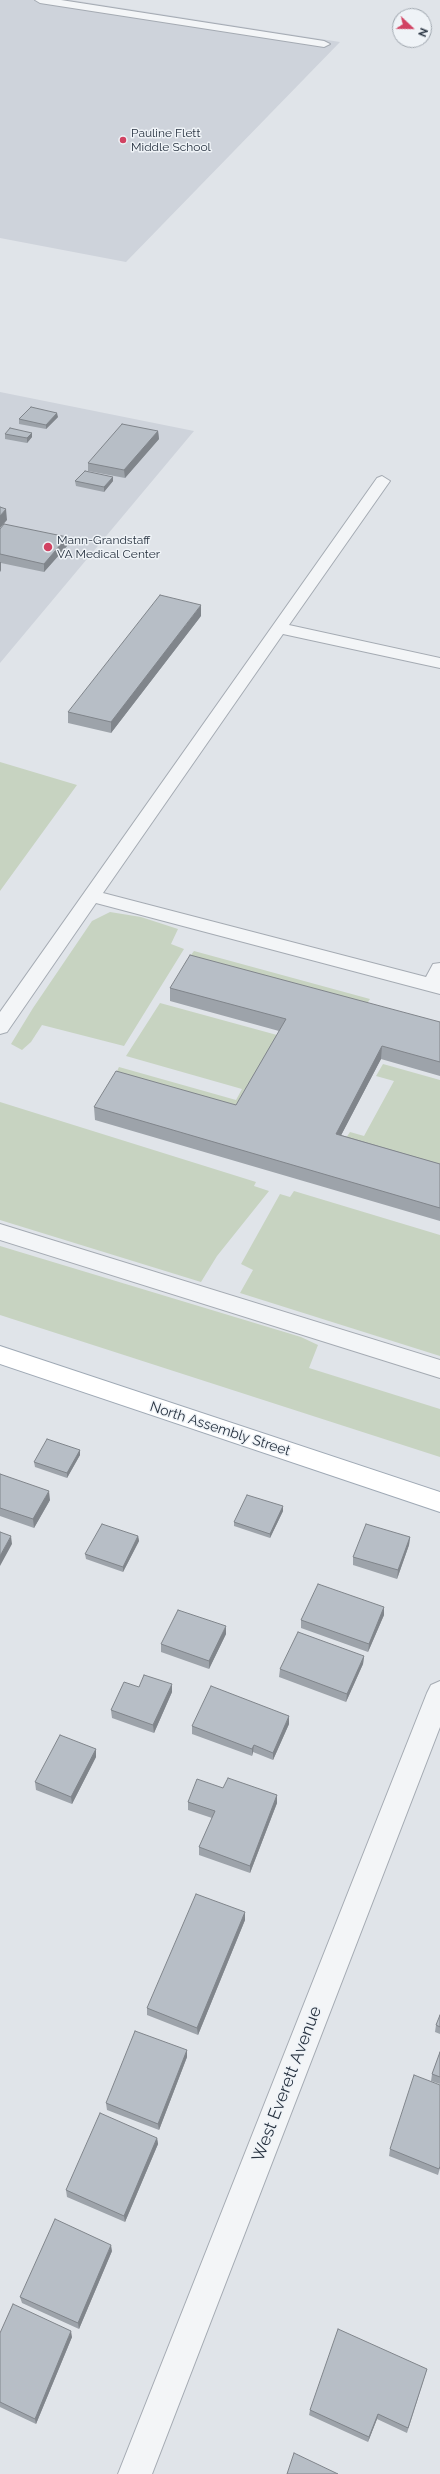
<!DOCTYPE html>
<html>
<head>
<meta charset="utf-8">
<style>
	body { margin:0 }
	#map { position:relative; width:440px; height:2474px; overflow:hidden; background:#e0e4e9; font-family:Raleway,sans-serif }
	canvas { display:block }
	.north { position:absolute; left:392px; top:8px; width:40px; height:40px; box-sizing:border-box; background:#eff3f7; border:1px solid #9fa6ae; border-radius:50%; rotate:112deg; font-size:11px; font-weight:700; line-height:16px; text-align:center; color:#283341 }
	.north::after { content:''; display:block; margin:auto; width:14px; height:18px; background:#d14262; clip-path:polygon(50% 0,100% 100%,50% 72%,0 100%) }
</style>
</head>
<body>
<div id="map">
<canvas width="440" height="2474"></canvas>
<div class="north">N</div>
</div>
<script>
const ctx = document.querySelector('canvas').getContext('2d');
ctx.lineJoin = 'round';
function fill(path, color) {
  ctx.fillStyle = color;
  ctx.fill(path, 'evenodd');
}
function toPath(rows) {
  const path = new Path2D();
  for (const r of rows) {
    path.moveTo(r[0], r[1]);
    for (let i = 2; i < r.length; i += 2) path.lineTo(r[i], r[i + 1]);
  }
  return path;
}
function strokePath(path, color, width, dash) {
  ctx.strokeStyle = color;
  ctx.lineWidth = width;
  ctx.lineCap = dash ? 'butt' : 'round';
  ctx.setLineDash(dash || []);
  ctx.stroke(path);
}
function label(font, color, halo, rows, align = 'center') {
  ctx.font = font + ' Raleway,sans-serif';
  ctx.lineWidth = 3;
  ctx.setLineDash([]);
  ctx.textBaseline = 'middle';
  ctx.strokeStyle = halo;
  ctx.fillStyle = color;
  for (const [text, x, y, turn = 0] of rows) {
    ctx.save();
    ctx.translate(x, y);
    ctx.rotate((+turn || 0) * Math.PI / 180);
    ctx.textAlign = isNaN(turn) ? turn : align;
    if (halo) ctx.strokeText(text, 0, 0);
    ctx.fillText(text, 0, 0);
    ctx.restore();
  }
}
fill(toPath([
	[0,0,71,0,340,42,126,262,0,238],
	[0,392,194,431,0,663]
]), '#ced3db');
fill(toPath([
	[0,762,77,785,0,891],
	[110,912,141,917,178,929,171,944,184,949,124,1046,42,1025,31,1042,22,1050,11,1044,33,1008,92,921],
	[194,951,370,999,362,1011,184,964],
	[160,1003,277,1035,232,1112,113,1079,119,1067,236,1100,242,1089,126,1056],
	[383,1064,440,1080,440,1172,342,1144,350,1132,364,1136,394,1081,376,1076],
	[0,1102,256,1182,254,1186,269,1191,217,1256,201,1282,0,1220],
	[294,1191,440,1235,440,1356,240,1293,253,1270,241,1264,280,1194,290,1197],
	[0,1246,301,1337,318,1345,309,1368,440,1409,440,1457,0,1315]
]), '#c7d3c1');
const minor = toPath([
	[35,0,61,0,324,41,330,44,324,47,40,3,35,0],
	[382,476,390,481,289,625,440,658,440,668,283,634,103,893,426,977,433,964,440,963,440,994,96,903,7,1032,0,1034,0,1012,377,478,382,476],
	[0,1224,440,1360,440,1378,0,1240,0,1224],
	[440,1681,440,1727,152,2474,118,2474,427,1693,431,1685,440,1681]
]);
const major = toPath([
	[0,1346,440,1492,440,1512,0,1364,0,1346]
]);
strokePath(minor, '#a5abb3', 2);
strokePath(major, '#9fa9b5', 2);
fill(minor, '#f3f5f7');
fill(major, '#fff');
fill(toPath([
	[58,417,46,429,19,424,19,419],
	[158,431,159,439,125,478,88,471,88,463],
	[5,434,32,437,27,443,5,439],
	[113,477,113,481,104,492,76,486,75,481],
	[0,529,67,537,67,546,44,572,1,563,1,570,0,572],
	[201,616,111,733,68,723,68,712],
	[170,988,440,1022,440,1076,381,1059,341,1135,440,1164,440,1221,95,1120,94,1107,236,1105,279,1031,170,1001],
	[80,1450,80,1455,67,1478,35,1467,34,1462],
	[0,1474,50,1500,34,1528,0,1516],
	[283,1506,283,1511,270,1538,234,1526,234,1522],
	[138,1536,139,1541,123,1572,86,1559,85,1554],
	[410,1537,409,1545,397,1579,353,1565,353,1557],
	[384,1607,384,1615,368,1652,301,1628,301,1620],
	[226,1634,209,1669,161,1652,161,1644],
	[364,1656,363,1664,346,1702,279,1677,280,1669],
	[139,1687,172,1692,154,1733,112,1718,111,1710],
	[289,1724,273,1760,253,1752,252,1756,192,1734,192,1726],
	[96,1749,96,1757,72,1804,36,1790,35,1782],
	[223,1788,277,1795,277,1803,250,1873,199,1855,199,1847,212,1818,188,1810,188,1802],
	[245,1912,245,1920,198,2035,147,2015,147,2008],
	[440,2015,440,2034,435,2032,436,2025],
	[187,2050,187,2057,159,2130,107,2110,106,2103],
	[440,2052,440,2084,431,2081,432,2074],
	[157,2138,158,2144,125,2222,67,2197,66,2190],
	[390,2149,440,2168,438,2175,389,2156],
	[112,2251,79,2329,22,2303,20,2297],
	[0,2333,72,2337,36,2424,0,2407],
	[427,2369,407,2433,377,2419,368,2442,309,2415,310,2410]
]), '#9da3aa');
fill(toPath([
	[57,413,58,417,46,429,46,425],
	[158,431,159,439,125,478,124,470],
	[32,433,32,437,27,443,27,438],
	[113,477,113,481,104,492,104,487],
	[6,509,7,520,0,528,0,516],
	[67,537,67,546,44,572,44,564],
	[0,562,1,562,1,570,0,572],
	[201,605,201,616,111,733,111,722],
	[382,1046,381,1059,335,1147,336,1134],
	[80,1450,80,1455,67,1478,67,1473],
	[49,1491,50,1500,34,1528,33,1519],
	[283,1506,283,1511,270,1538,270,1534],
	[11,1536,12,1544,0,1566,0,1556],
	[138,1536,139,1541,123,1572,123,1567],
	[410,1537,409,1545,397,1579,398,1570],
	[384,1607,384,1615,368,1652,369,1644],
	[226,1626,226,1634,209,1669,209,1661],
	[364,1656,363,1664,346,1702,347,1694],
	[172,1684,172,1692,154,1733,153,1725],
	[289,1716,289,1724,273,1760,273,1753],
	[254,1745,253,1752,252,1756,252,1749],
	[96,1749,96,1757,72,1804,71,1797],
	[277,1795,277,1803,250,1873,250,1866],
	[245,1912,245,1920,198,2035,197,2028],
	[187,2050,187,2057,159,2130,158,2124],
	[157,2138,158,2144,125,2222,124,2216],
	[111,2245,112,2251,79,2329,78,2323],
	[71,2331,72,2337,36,2424,35,2419],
	[378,2414,377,2419,368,2442,369,2437]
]), '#80858b');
const building = toPath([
	[31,407,57,413,46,425,19,419,31,407],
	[122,424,158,431,124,470,88,463,122,424],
	[10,428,32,433,27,438,5,434,10,428],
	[85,471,113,477,104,487,75,481,85,471],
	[0,507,6,509,0,516,0,507],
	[4,524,67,537,44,564,0,554,0,529,4,524],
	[160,595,201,605,111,722,68,712,160,595],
	[190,955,440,1022,440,1062,382,1046,336,1134,440,1164,440,1208,94,1107,116,1071,236,1105,286,1019,170,988,190,955],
	[47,1439,80,1450,67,1473,34,1462,47,1439],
	[0,1474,49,1491,33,1519,0,1508,0,1474],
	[247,1495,283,1506,270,1534,234,1522,247,1495],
	[102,1524,138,1536,123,1567,85,1554,102,1524],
	[366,1524,410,1537,398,1570,353,1557,366,1524],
	[0,1532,11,1536,0,1556,0,1532],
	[318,1584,384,1607,369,1644,301,1620,318,1584],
	[178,1610,226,1626,209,1661,161,1644,178,1610],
	[298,1632,364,1656,347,1694,280,1669,298,1632],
	[144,1675,172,1684,153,1725,111,1710,124,1682,139,1687,144,1675],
	[211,1686,289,1716,273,1753,254,1745,252,1749,192,1726,211,1686],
	[60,1735,96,1749,71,1797,35,1782,60,1735],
	[228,1778,277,1795,250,1866,199,1847,215,1811,188,1802,197,1779,223,1788,228,1778],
	[196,1894,245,1912,197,2028,147,2008,196,1894],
	[440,2015,440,2027,436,2025,440,2015],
	[135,2031,187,2050,158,2124,106,2103,135,2031],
	[440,2052,440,2077,432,2074,440,2052],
	[414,2075,440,2085,440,2166,439,2169,390,2149,414,2075],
	[100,2113,157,2138,124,2216,66,2190,100,2113],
	[55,2219,111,2245,78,2323,20,2297,55,2219],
	[13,2304,71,2331,35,2419,0,2402,0,2333,13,2304],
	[338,2329,427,2369,408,2428,378,2414,369,2437,310,2410,338,2329],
	[294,2453,338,2474,287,2474,294,2453]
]);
fill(building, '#b7bec6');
strokePath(building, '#80858b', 1);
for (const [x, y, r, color] of [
	[123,140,4,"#d14262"],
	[48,547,5,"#d14262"]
]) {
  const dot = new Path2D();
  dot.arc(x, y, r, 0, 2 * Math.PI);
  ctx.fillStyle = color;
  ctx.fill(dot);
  strokePath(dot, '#eff3f7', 1.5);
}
label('12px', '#283341', '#eff3f7', [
	["Pauline Flett",131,133],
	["Middle School",131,147],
	["Mann-Grandstaff",57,540],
	["VA Medical Center",57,554]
], 'left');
label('14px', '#283341', '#eff3f7', [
	["North Assembly Street",220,1429,18]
]);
label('17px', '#283341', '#eff3f7', [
	["West Everett Avenue",287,2084,-69]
]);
</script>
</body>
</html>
